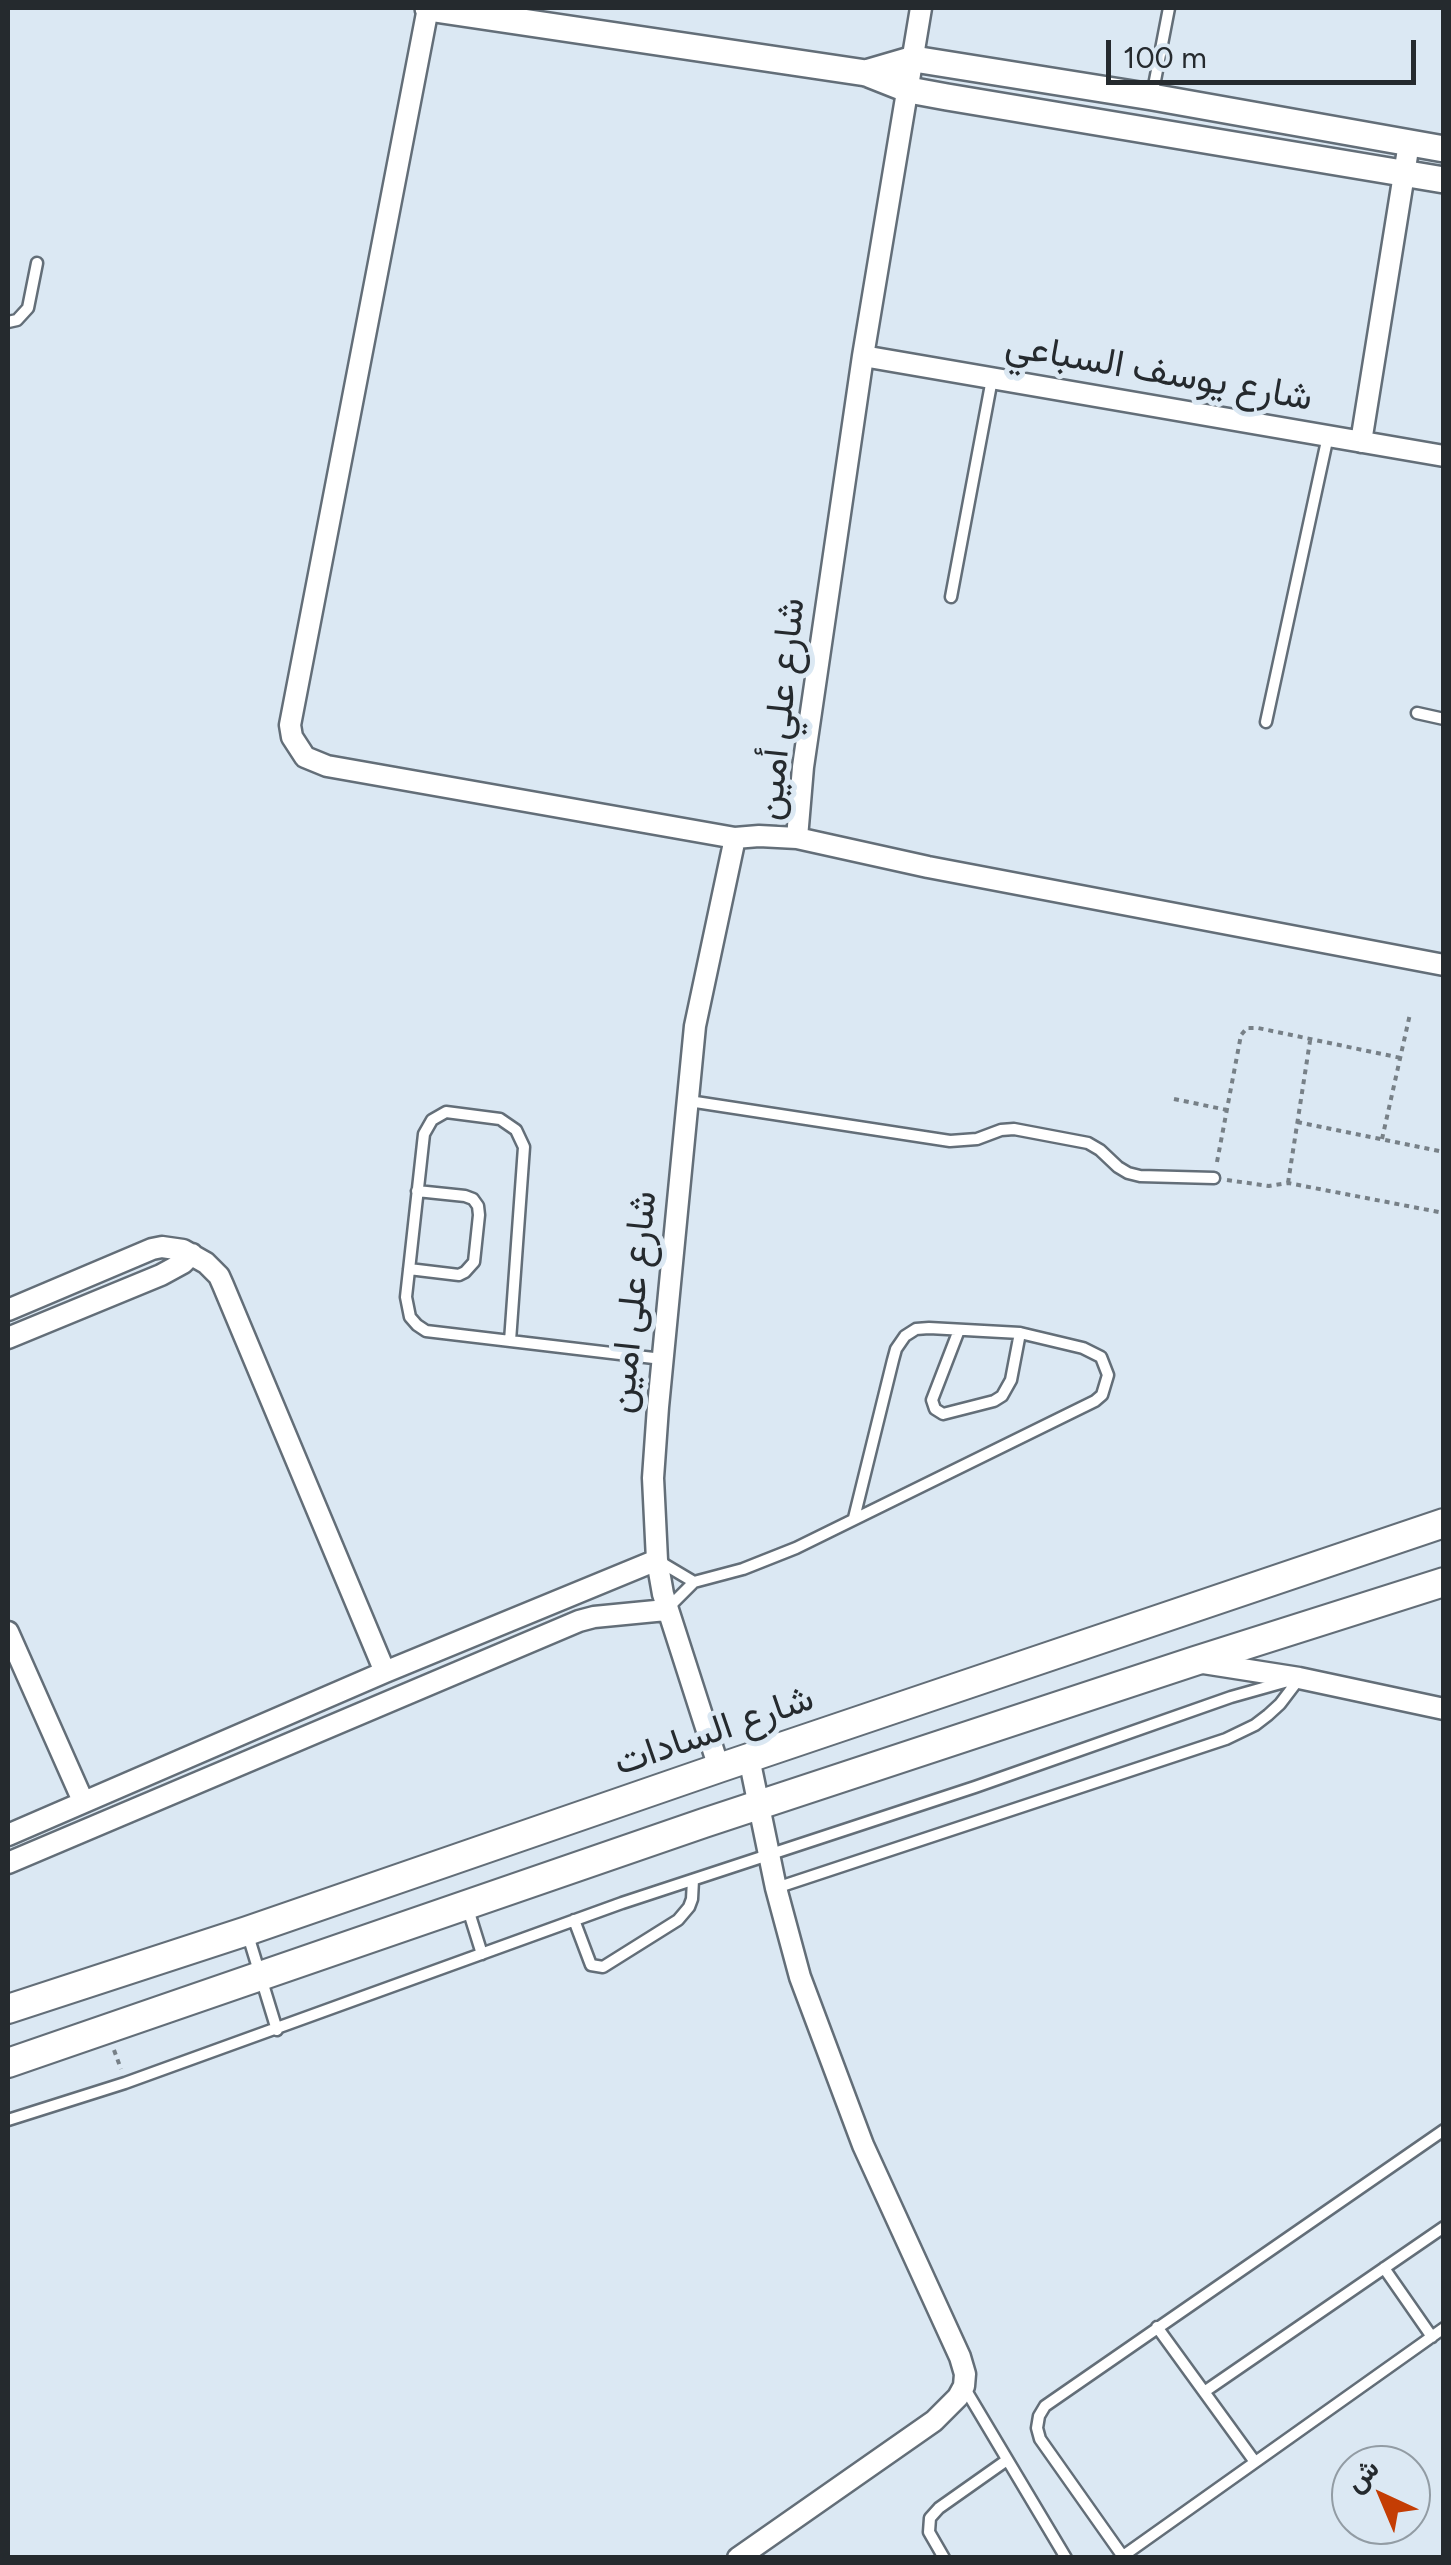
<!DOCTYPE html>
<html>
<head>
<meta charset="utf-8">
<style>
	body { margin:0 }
	#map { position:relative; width:1451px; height:2565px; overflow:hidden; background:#dbe8f3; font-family:Figtree,Vazirmatn,sans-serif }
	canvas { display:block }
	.frame { position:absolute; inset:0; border:10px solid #252a2e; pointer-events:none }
	.north { position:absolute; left:1331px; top:2445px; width:100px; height:100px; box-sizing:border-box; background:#dbe8f3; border:2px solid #929ca4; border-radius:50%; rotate:316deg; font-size:28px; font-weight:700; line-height:40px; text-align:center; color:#252a2e }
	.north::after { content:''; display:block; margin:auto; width:35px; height:45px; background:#c43d04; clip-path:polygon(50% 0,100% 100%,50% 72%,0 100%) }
	.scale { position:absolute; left:1106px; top:40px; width:310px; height:45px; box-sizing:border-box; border:5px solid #252a2e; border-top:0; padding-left:12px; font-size:30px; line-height:35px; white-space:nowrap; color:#252a2e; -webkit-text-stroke:8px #dbe8f3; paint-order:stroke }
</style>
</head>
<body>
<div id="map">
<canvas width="1451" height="2565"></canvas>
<div class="frame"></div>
<div class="north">ش</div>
<div class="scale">100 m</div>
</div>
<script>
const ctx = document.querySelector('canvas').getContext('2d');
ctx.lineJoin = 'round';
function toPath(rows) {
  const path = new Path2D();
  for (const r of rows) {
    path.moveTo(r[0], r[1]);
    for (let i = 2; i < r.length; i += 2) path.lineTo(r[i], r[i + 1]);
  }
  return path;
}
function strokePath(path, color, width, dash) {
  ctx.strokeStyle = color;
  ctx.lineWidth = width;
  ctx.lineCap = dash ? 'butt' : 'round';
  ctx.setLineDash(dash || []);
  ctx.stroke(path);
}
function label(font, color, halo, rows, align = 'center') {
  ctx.font = font + ' Figtree,Vazirmatn,sans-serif';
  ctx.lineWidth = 10;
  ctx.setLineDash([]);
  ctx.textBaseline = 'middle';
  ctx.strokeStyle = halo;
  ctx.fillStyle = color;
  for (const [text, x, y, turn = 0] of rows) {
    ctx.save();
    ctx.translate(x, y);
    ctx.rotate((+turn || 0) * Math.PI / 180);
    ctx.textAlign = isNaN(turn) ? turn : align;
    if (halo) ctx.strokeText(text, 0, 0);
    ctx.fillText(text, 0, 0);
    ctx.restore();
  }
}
const service = toPath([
	[1152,96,1169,8],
	[8,322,17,320,28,308,37,263],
	[951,597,992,379],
	[1417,713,1444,719],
	[1266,722,1328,436],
	[689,1101,950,1141,977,1139,1001,1130,1014,1129,1088,1143,1100,1150,1118,1167,1128,1173,1140,1176,1214,1178],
	[409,1269,459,1275,465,1272,474,1262,479,1215,478,1206,473,1199,465,1196,417,1191],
	[959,1330,932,1400,935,1409,943,1414,994,1401,1002,1396,1011,1380,1020,1333],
	[510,1341,524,1147,516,1130,500,1119,446,1112,432,1120,424,1134,406,1297,410,1317,417,1325,426,1331,662,1359],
	[657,1560,694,1582],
	[668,1608,694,1582,743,1569,796,1548,1095,1401,1102,1395,1108,1375,1101,1357,1083,1348,1020,1333,929,1328,916,1329,905,1336,896,1349,893,1360,854,1518],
	[776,1888,1226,1739,1255,1725,1268,1715,1280,1704,1299,1679],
	[467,1906,482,1954],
	[574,1920,591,1965,603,1967,678,1920,689,1907,692,1899,693,1880],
	[247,1932,277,2030],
	[8,2120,125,2083,622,1903,975,1787,1231,1697,1288,1681],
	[1384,2268,1432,2337],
	[1157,2327,1255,2462],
	[964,2387,1066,2558],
	[1204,2392,1444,2227],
	[1123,2556,1444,2328],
	[944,2558,929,2532,930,2518,939,2508,1007,2460],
	[1124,2558,1040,2439,1037,2428,1039,2416,1045,2406,1444,2130]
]);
const minor = toPath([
	[428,8,290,725,292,737,305,757,327,766,735,838,759,836,797,838],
	[921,8,863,356,803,767,797,838,928,867,1444,965],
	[863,356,1444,456],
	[1361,442,1409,143],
	[8,1310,152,1249,162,1247,183,1250,206,1263,219,1276,223,1285,385,1672],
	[8,1338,161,1275,183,1263,192,1254],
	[8,1632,83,1801],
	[1197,1662,1299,1678,1444,1709],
	[719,1768,663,1594,657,1560,653,1478,658,1407,695,1026,735,838],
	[8,1835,385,1672,657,1560],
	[8,1863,579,1621,594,1617,666,1610],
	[738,2558,934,2421,958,2397,964,2386,965,2374,960,2357,863,2145,800,1977,776,1888,749,1758]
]);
const tertiary = toPath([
	[428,8,866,73,909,90,947,97,1444,180],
	[866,73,914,59,1152,97,1444,149]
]);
const secondary = toPath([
	[8,2009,247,1931,719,1768,1444,1523],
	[8,2063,704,1823,1195,1661,1444,1582]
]);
strokePath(service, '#636e78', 15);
strokePath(minor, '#636e78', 25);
strokePath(tertiary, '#636e78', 30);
strokePath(secondary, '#636e78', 32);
strokePath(toPath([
	[1174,1099,1227,1110],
	[1297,1122,1444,1152],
	[1382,1139,1410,1014],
	[1217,1162,1241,1035,1247,1028,1258,1028,1401,1058],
	[1227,1180,1269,1186,1288,1183,1444,1213],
	[1288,1183,1310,1041],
	[114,2050,121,2069]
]), '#778087', 4, [5, 5]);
strokePath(service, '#fff', 10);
strokePath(minor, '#fff', 20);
strokePath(tertiary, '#fff', 25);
strokePath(secondary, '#fff', 28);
label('38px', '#252a2e', '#dbe8f3', [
	["شارع يوسف السباعي",1159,372,10],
	["شارع علي أمين",781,709,-84],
	["شارع على امين",633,1302,-84],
	["شارع السادات",714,1731,-19]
]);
</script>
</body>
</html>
